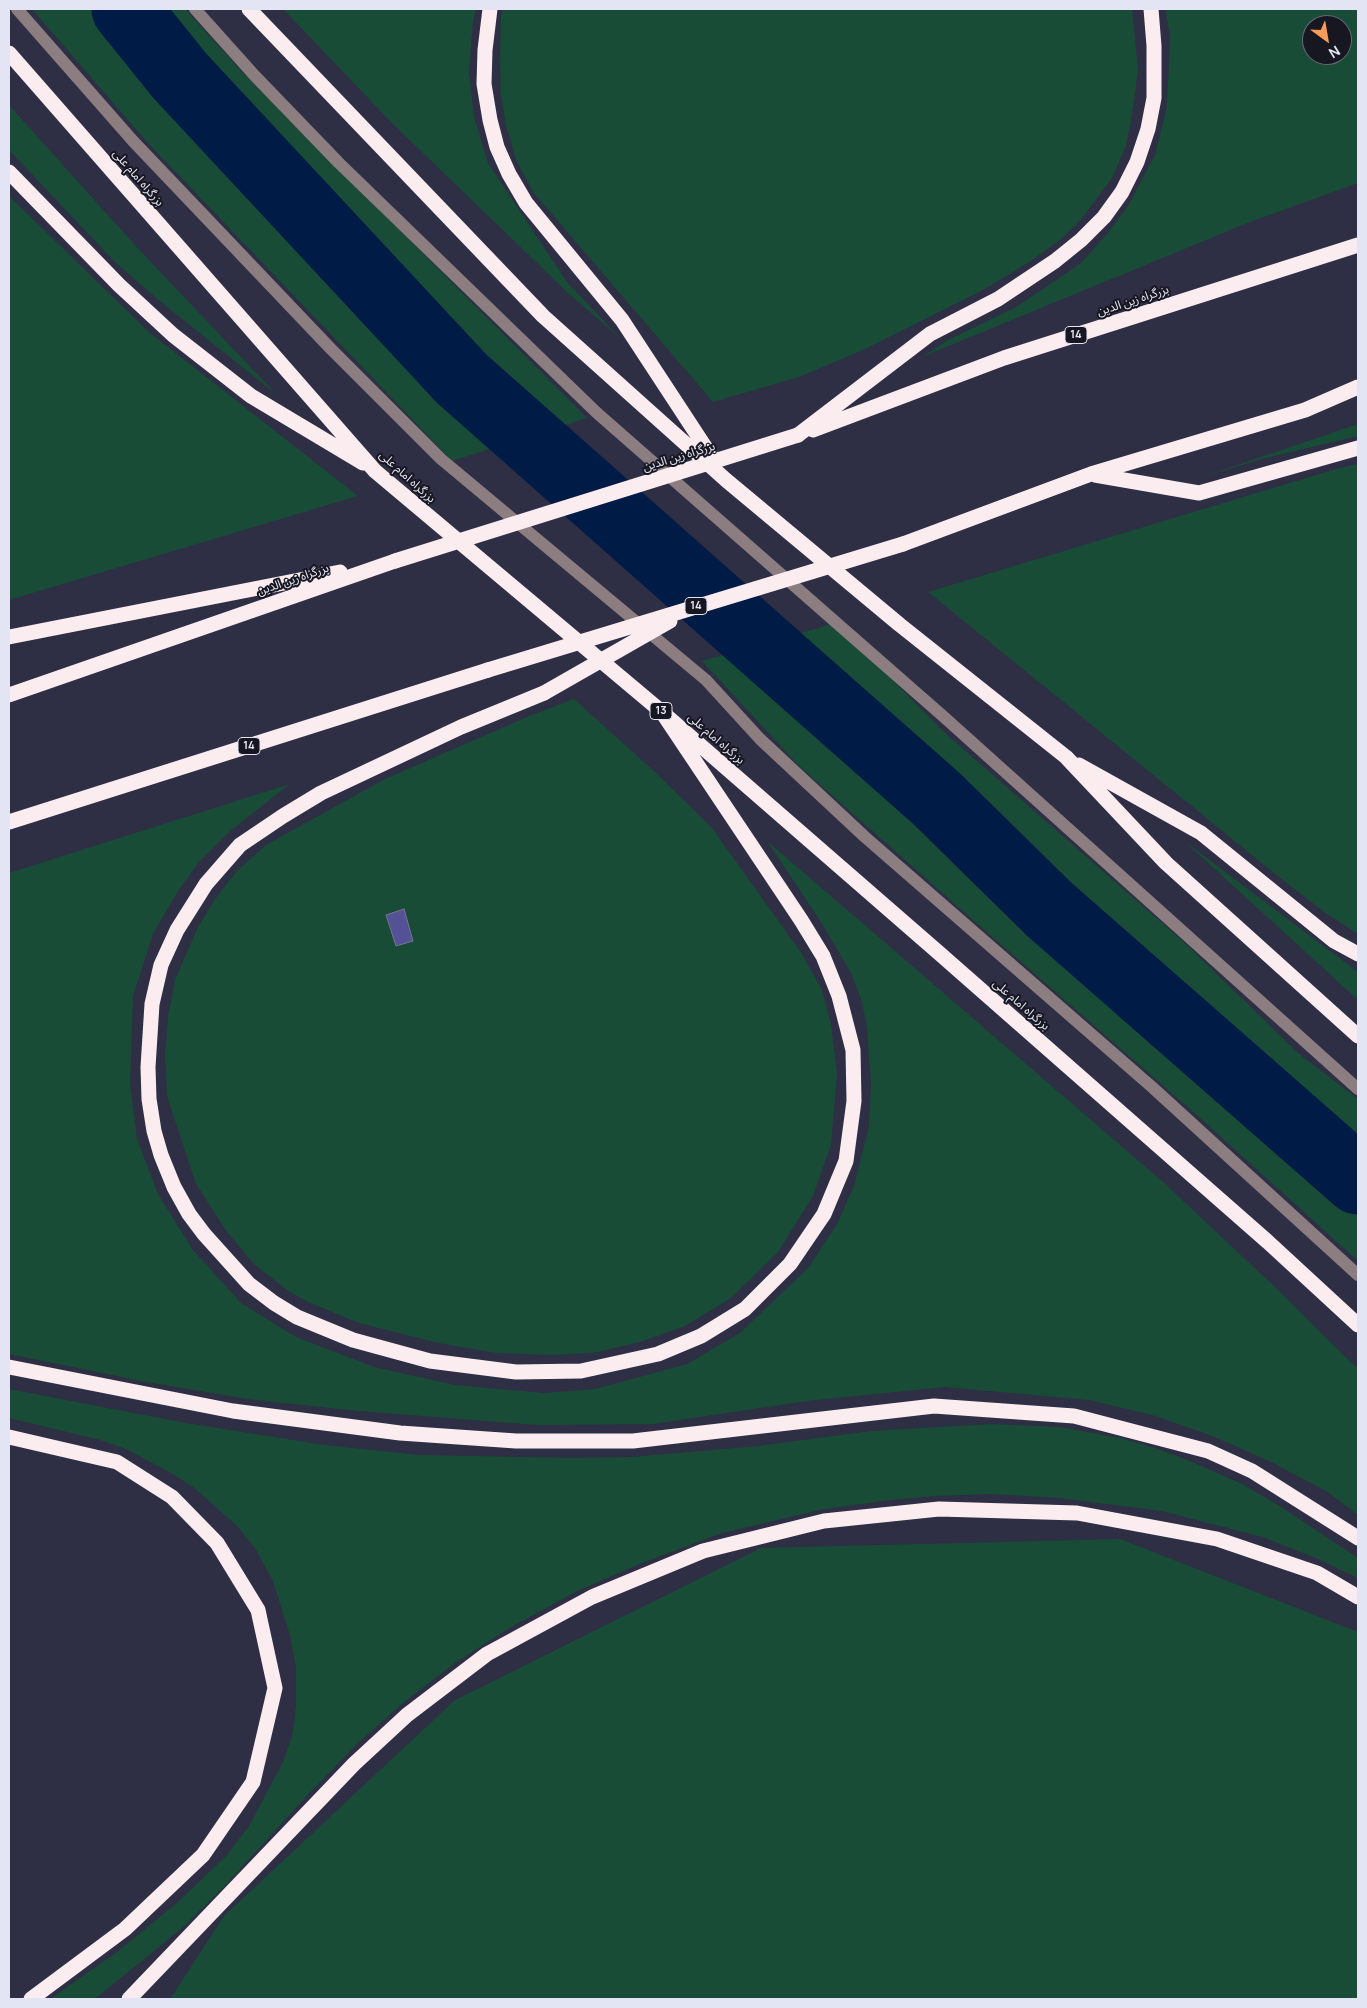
<!DOCTYPE html>
<html>
<head>
<meta charset="utf-8">
<style>
	body { margin:0 }
	#map { position:relative; width:1367px; height:2008px; overflow:hidden; background:#2e2e44; font-family:Manrope,sans-serif }
	canvas { display:block }
	.frame { position:absolute; inset:0; border:10px solid #e4e5f4; pointer-events:none }
	.north { position:absolute; left:1302px; top:15px; width:50px; height:50px; box-sizing:border-box; background:#171722; border:1px solid #696976; border-radius:50%; rotate:148deg; font-size:14px; font-weight:700; line-height:20px; text-align:center; color:#e4e5f4 }
	.north::after { content:''; display:block; margin:auto; width:18px; height:22px; background:#fe9c57; clip-path:polygon(50% 0,100% 100%,50% 72%,0 100%) }
</style>
</head>
<body>
<div id="map">
<canvas width="1367" height="2008"></canvas>
<div class="frame"></div>
<div class="north">N</div>
</div>
<script>
const ctx = document.querySelector('canvas').getContext('2d');
ctx.lineJoin = 'round';
function fill(path, color) {
  ctx.fillStyle = color;
  ctx.fill(path, 'evenodd');
}
function toPath(rows) {
  const path = new Path2D();
  for (const r of rows) {
    path.moveTo(r[0], r[1]);
    for (let i = 2; i < r.length; i += 2) path.lineTo(r[i], r[i + 1]);
  }
  return path;
}
function strokePath(path, color, width, dash) {
  ctx.strokeStyle = color;
  ctx.lineWidth = width;
  ctx.lineCap = dash ? 'butt' : 'round';
  ctx.setLineDash(dash || []);
  ctx.stroke(path);
}
function label(font, color, halo, rows, align = 'center') {
  ctx.font = font + ' Manrope,"Noto Sans Arabic",sans-serif';
  ctx.lineWidth = 4;
  ctx.setLineDash([]);
  ctx.textBaseline = 'middle';
  ctx.strokeStyle = halo;
  ctx.fillStyle = color;
  for (const [text, x, y, turn = 0] of rows) {
    ctx.save();
    ctx.translate(x, y);
    ctx.rotate((+turn || 0) * Math.PI / 180);
    ctx.textAlign = isNaN(turn) ? turn : align;
    if (halo) ctx.strokeText(text, 0, 0);
    ctx.fillText(text, 0, 0);
    ctx.restore();
  }
}
fill(toPath([
	[32,9,185,9,244,74,587,418,452,461,146,141],
	[283,9,476,9,473,22,469,71,474,117,488,163,567,282,620,338,568,293,393,124],
	[503,9,1132,9,1138,69,1133,109,1126,146,1112,178,1080,221,1060,240,1031,261,983,290,863,350,799,377,713,402,534,193,517,162,506,126,501,94,500,59,501,16],
	[1165,9,1358,9,1358,183,1250,222,922,357,948,340,1018,306,1081,263,1107,234,1128,206,1155,155,1166,111,1169,69,1170,34],
	[1312,25,1342,25,1342,55,1312,55],
	[9,105,132,242,277,395,156,298,114,261,9,150],
	[9,196,150,333,358,496,9,600],
	[1358,424,1358,436,1262,459,1193,480],
	[1358,464,1358,934,1324,912,1274,873,928,592,1336,469],
	[836,623,945,733,1186,944,1298,1053,1358,1099,1358,1261,1191,1110,966,914,798,765,702,661],
	[574,699,655,772,712,828,802,954,822,990,831,1024,837,1073,831,1145,813,1196,778,1252,731,1298,685,1326,640,1342,593,1353,552,1355,496,1353,438,1343,359,1323,308,1302,287,1290,254,1264,227,1232,196,1184,167,1096,165,1054,168,1017,175,980,198,927,215,899,237,871,266,845,385,779,534,714],
	[290,784,230,831,199,862,178,891,153,934,133,996,130,1083,137,1139,158,1194,193,1250,241,1303,296,1337,374,1367,455,1385,543,1393,595,1389,687,1364,740,1333,809,1267,837,1224,854,1186,869,1126,871,1083,867,1028,862,1002,851,973,821,922,767,841,1162,1181,1277,1289,1358,1369,1358,1515,1328,1492,1269,1461,1210,1435,1152,1415,1089,1400,945,1387,807,1401,653,1424,537,1425,358,1411,247,1399,141,1381,9,1354,9,873],
	[1183,840,1358,972,1358,1000],
	[9,1389,186,1423,324,1445,420,1455,573,1458,632,1457,758,1446,871,1431,992,1424,1060,1427,1120,1438,1155,1448,1190,1461,1242,1484,1278,1505,1358,1558,1358,1578,1316,1558,1262,1537,1235,1530,1162,1511,1059,1498,992,1494,935,1496,882,1501,820,1510,722,1533,642,1563,577,1591,506,1630,452,1665,403,1703,357,1744,300,1803,224,1887,181,1929,95,1999,50,1999,117,1952,178,1902,226,1856,249,1826,284,1760,293,1732,296,1705,296,1668,290,1635,273,1581,255,1548,236,1525,193,1487,171,1473,126,1449,100,1440,9,1418],
	[1120,1539,1358,1632,1358,1999,170,1999,224,1916,455,1700,761,1548]
]), '#184c37');
strokePath(toPath([
	[126,9,180,76,462,379,937,799,1049,909,1358,1180]
]), '#001b46', 69);
const building = toPath([
	[404,909,413,941,396,946,386,915,404,909]
]);
fill(building, '#555196');
strokePath(building, '#75758f', 1);
strokePath(toPath([
	[17,9,133,141,331,349,441,459,706,680,760,739,865,837,1152,1087,1358,1275],
	[195,9,255,76,339,163,597,413,944,717,1358,1089]
]), '#8b7d80', 12);
strokePath(toPath([
	[249,9,543,316,726,480,900,625,1066,757,1166,863,1358,1036],
	[490,9,485,50,484,84,490,120,497,147,509,174,526,203,622,320,715,462],
	[9,53,375,471,662,712,939,953,1268,1242,1358,1325],
	[9,172,119,285,173,335,251,396,363,463],
	[813,430,1004,358,1358,245],
	[798,435,930,334,998,299,1055,261,1081,240,1104,217,1122,192,1137,162,1148,129,1154,98,1154,46,1151,9],
	[1095,475,1199,493,1358,448],
	[903,544,1091,474,1305,410,1358,387],
	[9,637,340,572],
	[544,693,461,727,321,793,283,816,240,845,206,884,177,930,161,965,152,1004,148,1067,149,1099,154,1131,161,1155,174,1187,189,1214,204,1234,249,1284,274,1303,297,1317,353,1340,430,1361,516,1372,581,1371,658,1354,701,1336,745,1309,790,1264,824,1214,846,1161,854,1101,853,1050,839,996,823,956,801,920,662,712],
	[9,695,395,561],
	[1079,765,1201,833,1334,941,1358,954],
	[9,822,488,670],
	[9,1367,233,1411,400,1433,516,1441,633,1441,934,1406,1074,1416,1208,1451,1252,1471,1358,1538],
	[9,1437,117,1462,172,1497,217,1543,258,1610,275,1688,253,1782,203,1855,125,1929,31,1999],
	[129,1999,354,1764,407,1715,487,1654,592,1597,703,1551,824,1521,939,1509,1077,1513,1217,1539,1317,1573,1358,1597]
]), '#fbecf0', 15);
strokePath(toPath([
	[395,561,798,435],
	[488,670,903,544],
	[544,693,670,621]
]), '#fbecf0', 15);
for (const [x, y, w] of [
	[1076,335,22],
	[696,606,22],
	[661,711,22],
	[249,746,22]
]) {
  const box = new Path2D();
  box.roundRect(x - w / 2, y - 8.5, w, 17, 4);
  ctx.fillStyle = '#171722';
  ctx.fill(box);
  strokePath(box, '#e4e5f4', 1);
}
label('bold 11px', '#e4e5f4', null, [
	["14",1076,335],
	["14",696,606],
	["13",661,711],
	["14",249,746]
]);
label('12px', '#e4e5f4', '#171722', [
	["بزرگراه امام علی",138,178,49],
	["بزرگراه زین الدین",1133,301,-18],
	["بزرگراه زین الدین",679,457,-17],
	["بزرگراه امام علی",407,477,42],
	["بزرگراه زین الدین",293,580,-19],
	["بزرگراه امام علی",716,739,41],
	["بزرگراه امام علی",1021,1005,41]
]);
</script>
</body>
</html>
